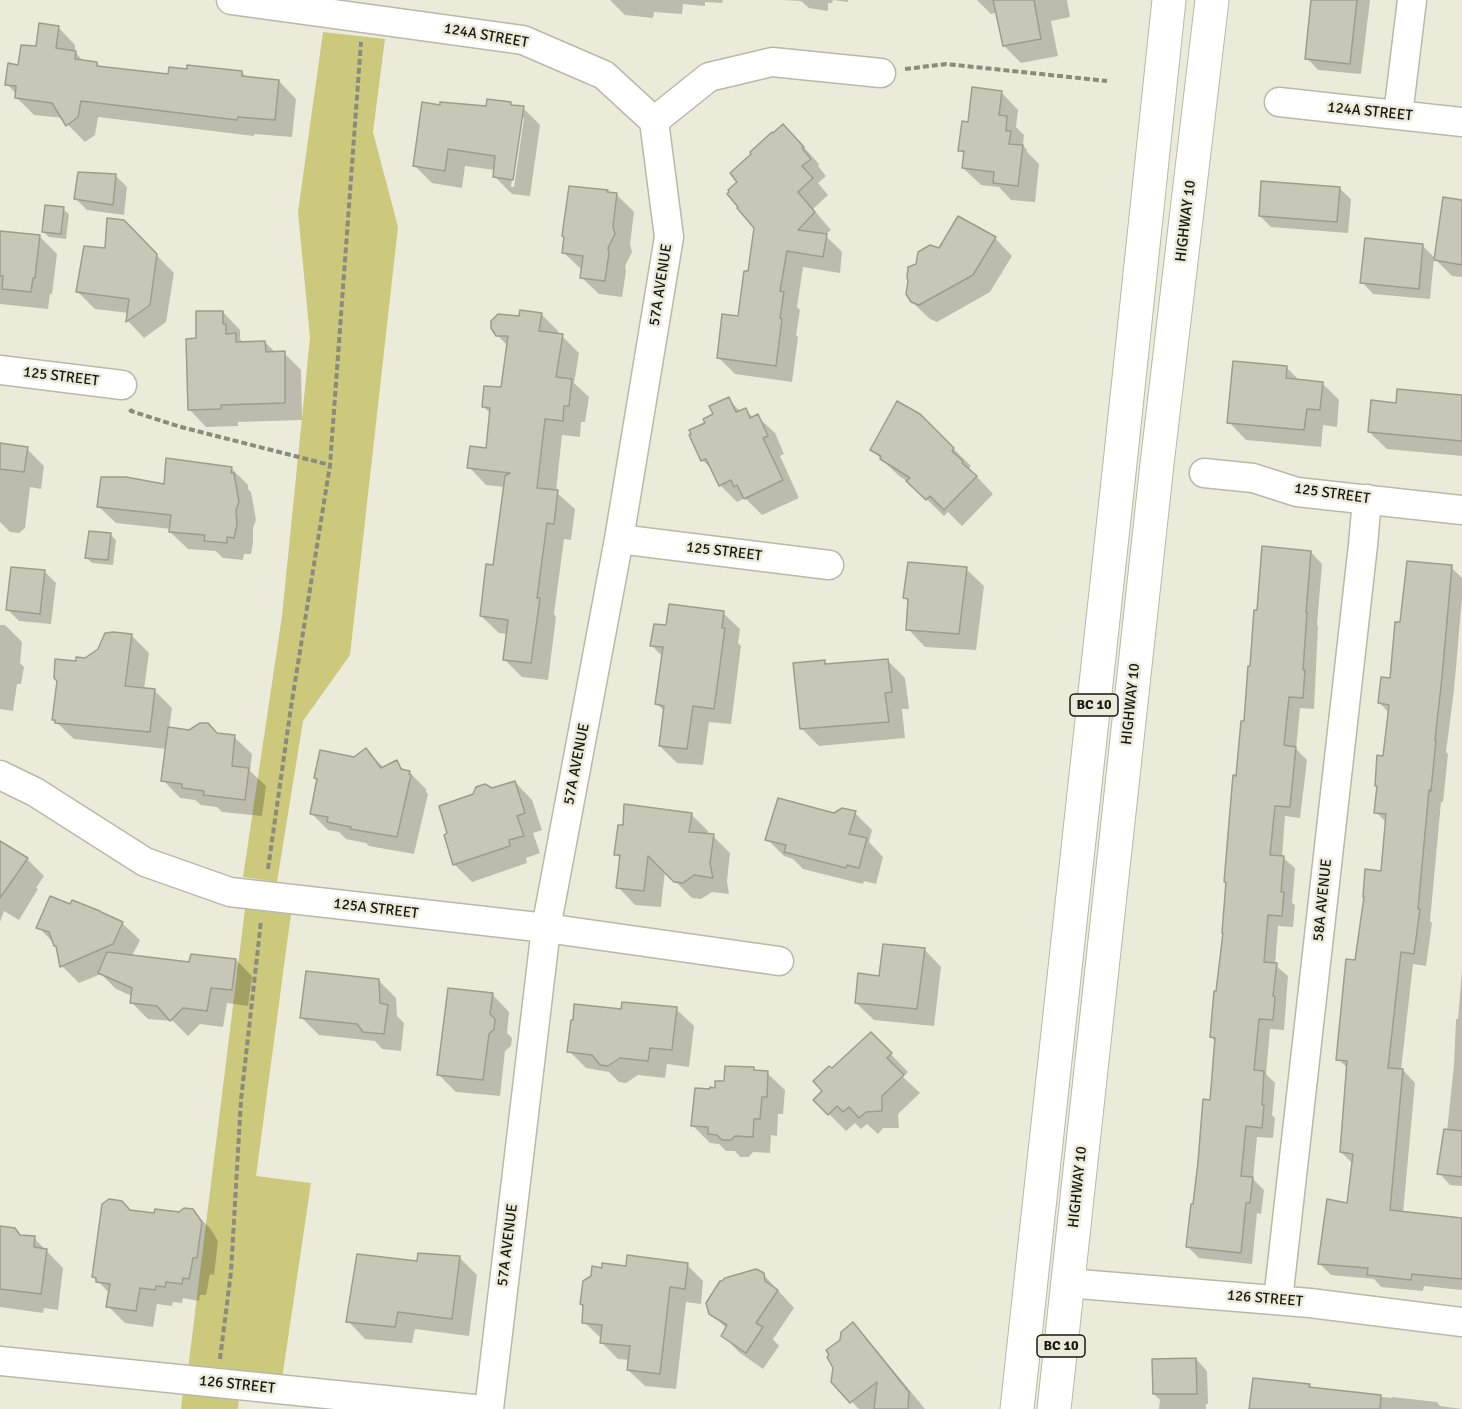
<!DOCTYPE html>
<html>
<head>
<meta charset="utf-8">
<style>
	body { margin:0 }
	canvas { display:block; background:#ebebda }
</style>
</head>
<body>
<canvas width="1462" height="1409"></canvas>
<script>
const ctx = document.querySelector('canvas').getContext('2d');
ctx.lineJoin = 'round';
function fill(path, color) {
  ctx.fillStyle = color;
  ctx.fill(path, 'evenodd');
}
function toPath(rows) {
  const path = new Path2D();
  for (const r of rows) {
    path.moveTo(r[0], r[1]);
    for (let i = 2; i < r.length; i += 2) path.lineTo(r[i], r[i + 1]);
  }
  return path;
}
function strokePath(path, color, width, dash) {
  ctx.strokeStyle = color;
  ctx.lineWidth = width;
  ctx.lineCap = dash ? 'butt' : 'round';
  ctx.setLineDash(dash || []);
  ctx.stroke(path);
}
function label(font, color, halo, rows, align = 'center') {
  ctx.font = font + ' Signika,sans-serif';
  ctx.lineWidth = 5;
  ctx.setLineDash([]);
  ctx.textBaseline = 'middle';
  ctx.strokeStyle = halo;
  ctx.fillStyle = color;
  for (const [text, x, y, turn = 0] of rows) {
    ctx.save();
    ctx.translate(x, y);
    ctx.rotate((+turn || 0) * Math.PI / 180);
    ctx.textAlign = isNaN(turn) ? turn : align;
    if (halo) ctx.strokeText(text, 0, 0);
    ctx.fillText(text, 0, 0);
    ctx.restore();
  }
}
fill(toPath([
	[323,32,385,39,373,132,398,227,350,655,303,721,277,882,243,877,282,616,310,338,298,212],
	[246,901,292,906,256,1176,311,1183,282,1379,188,1369],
	[183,1390,239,1397,238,1409,181,1409]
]), '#ccc97c');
fill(toPath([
	[610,0,723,0,722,3,705,2,705,6,683,4,682,14,654,12,653,18,625,15],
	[782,0,848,0,848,2,833,0,832,3,828,3,828,11,809,8,801,1],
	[977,0,1067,0,1070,17,1051,21,1058,56,1021,63,1004,46,998,16,995,13,991,14],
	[1313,0,1370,0,1361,74,1318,70,1307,58],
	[58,27,75,45,75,52,84,62,97,63,101,68,169,76,242,72,247,78,279,81,296,99,292,137,254,134,254,136,98,117,95,135,85,142,68,125,64,118,34,115,17,98,17,95,7,84,19,66],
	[1001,92,1018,110,1016,127,1024,135,1023,145,1027,150,1027,152,1039,164,1035,202,1011,200,999,187,981,185,963,168,965,155,960,150,970,123],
	[510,103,513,106,523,108,540,125,530,196,512,194,494,176,495,170,465,166,462,188,432,183,415,166,441,106,487,107],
	[520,118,524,118,514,187,511,187],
	[800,143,819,164,818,166,826,176,818,183,828,195,813,209,831,230,825,235,842,252,840,273,803,267,797,307,800,310,796,335,798,337,792,382,735,374,718,357,739,318,749,273],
	[116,176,127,187,124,215,87,210,76,199],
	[1339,188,1351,199,1348,233,1271,227,1260,216],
	[607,191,609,193,617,195,634,212,630,244,632,252,625,266,626,271,622,297,599,294,581,277,582,270,564,253,565,237],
	[1462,202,1462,277,1452,276,1434,258,1430,299,1373,294,1362,282,1423,246,1436,259],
	[63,209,69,214,66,239,49,237,43,231],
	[123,221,174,273,166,322,144,338,128,321,129,313,95,309,78,292,106,250],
	[0,230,3,233,40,237,57,254,52,294,50,294,48,309,0,304],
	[995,238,1012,256,990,292,937,322,930,319,912,302],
	[223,312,240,330,240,339,244,343,265,342,276,353,284,353,301,370,302,420,238,422,238,426,206,427,189,409],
	[541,314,558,331,558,335,562,336,579,353,574,383,589,397,585,422,581,422,580,437,562,435,556,492,575,509,571,540,564,539,554,614,556,617,548,680,522,677,505,660,508,634,499,633,481,616,494,567,505,487,486,485,469,467,487,449,491,414,484,407,502,389,508,346,497,335,520,318],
	[1287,368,1300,381,1322,383,1339,400,1337,427,1323,425,1321,447,1246,440,1229,422],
	[1462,396,1462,456,1387,449,1369,432,1397,404],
	[728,399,741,412,745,410,754,418,757,416,775,433,784,454,780,456,799,498,762,515,745,498,737,502,720,485,713,470,702,460,707,424],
	[919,415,971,466,969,468,993,494,962,526,948,512,944,516,910,483,899,476,872,450],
	[0,443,14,445,16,447,27,449,44,466,41,489,30,487,25,528,19,533,10,532,0,522],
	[231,468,248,485,248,489,251,492,256,520,253,528,253,543,251,554,244,554,243,560,223,558,216,551,188,549,170,532,171,529,116,523,98,506,165,486],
	[111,535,116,540,113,565,92,563,87,558],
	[1311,552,1322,564,1317,625,1318,626,1314,709,1300,708,1296,749,1307,760,1300,818,1285,816,1282,857,1295,868,1292,903,1295,905,1293,927,1278,926,1275,965,1288,976,1284,1030,1270,1029,1266,1074,1275,1083,1272,1115,1275,1118,1273,1138,1257,1137,1253,1179,1264,1190,1261,1214,1257,1213,1252,1264,1199,1258,1188,1247,1212,1102,1216,1042,1211,1037,1224,934,1237,777,1245,723,1258,611],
	[1451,567,1462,578,1462,598,1454,690,1446,752,1448,754,1443,802,1441,802,1430,921,1432,923,1426,966,1413,964,1401,1070,1403,1070,1415,1083,1403,1213,1462,1220,1462,1290,1424,1286,1423,1291,1381,1287,1374,1279,1331,1275,1319,1263,1349,1205,1353,1164,1341,1152,1348,1069,1338,1059,1357,962,1382,873,1387,823,1376,812,1378,787,1376,785,1385,757,1389,713,1380,703,1391,679,1402,624],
	[966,569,984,586,976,650,925,647,908,629,909,602,904,597],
	[45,572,56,583,51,624,19,621,8,610],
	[723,613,740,629,738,643,741,646,731,724,709,722,703,765,677,763,660,746,665,712,657,704,663,657,652,646,667,627],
	[0,625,5,625,22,642,20,663,24,667,21,684,17,684,13,711,0,709],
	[131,635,149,653,144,689,155,691,172,708,169,729,234,737,252,754,250,771,266,786,262,816,222,812,217,807,201,805,195,800,180,798,163,780,167,749,74,739,53,719,78,663],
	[887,660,905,678,909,709,902,709,905,738,819,746,801,728,824,661,827,665],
	[366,750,384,768,396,762,405,771,409,772,426,789,426,792,428,794,414,854,369,846,366,843,346,839,339,832,328,830,311,813,318,780,316,778],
	[515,782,532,800,542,830,533,833,540,853,526,858,527,863,472,882,455,865,445,836,492,790],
	[855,813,872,830,869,842,883,857,876,884,864,881,863,884,803,869,793,859,784,856,767,839,834,815],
	[691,814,708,831,708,835,713,836,730,853,727,881,729,894,712,892,701,899,692,898,665,871,661,907,635,905,618,887,621,859,616,854],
	[0,845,27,859,44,876,36,888,38,889,19,920,4,911,0,922],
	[122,923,140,940,132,956,191,964,236,960,252,976,248,1006,227,1003,223,1027,200,1024,188,1036,173,1021,148,1019,132,1003,132,996,116,989,101,974,79,983,62,966,58,947,38,927],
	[924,949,941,967,934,1026,874,1020,856,1003],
	[1462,970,1462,1186,1450,1185,1439,1173,1447,1131,1454,1065,1456,1019,1458,1019],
	[378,980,396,998,397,1016,404,1023,401,1051,382,1049,375,1041,319,1035,302,1018],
	[492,994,509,1012,507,1033,512,1038,511,1046,505,1051,500,1096,456,1092,439,1075],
	[676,1009,694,1026,689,1067,667,1064,665,1078,638,1075,626,1083,619,1082,609,1072,586,1068,569,1051,622,1011],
	[871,1034,908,1072,903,1077,920,1093,898,1114,899,1128,883,1128,878,1134,867,1124,861,1129,855,1123,846,1131,815,1100,824,1091,832,1070],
	[753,1069,757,1072,767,1073,785,1090,783,1114,778,1114,777,1136,771,1135,770,1153,753,1152,749,1157,740,1157,735,1151,726,1151,719,1144,710,1143,693,1126,716,1089,725,1083],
	[192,1211,210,1228,218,1241,214,1275,210,1274,206,1295,200,1295,199,1301,183,1298,182,1303,173,1302,172,1306,157,1304,153,1327,125,1323,108,1306,110,1294,94,1277,131,1212,155,1214,179,1214],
	[0,1233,34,1238,63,1268,58,1310,44,1308,43,1313,0,1307],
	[459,1257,477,1275,469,1336,415,1329,412,1343,365,1339,348,1321,418,1263],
	[687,1265,703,1281,701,1304,686,1302,676,1389,645,1386,628,1370,630,1360,618,1359,601,1342,602,1339,584,1322,603,1269],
	[763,1274,794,1308,773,1339,779,1346,763,1369,740,1353,723,1336,727,1329,711,1313],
	[853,1324,870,1342,925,1409,859,1409,832,1382,842,1341],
	[1196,1359,1207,1371,1208,1404,1206,1404,1206,1409,1159,1409,1160,1400,1154,1394],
	[1309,1385,1313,1389,1392,1398,1392,1397,1437,1402,1440,1406,1462,1409,1251,1409]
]), '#0003');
const building = toPath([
	[993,0,1034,0,1041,39,1003,46,993,0],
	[1311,0,1357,0,1350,64,1305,59,1311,0],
	[39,23,59,26,56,48,76,51,75,59,97,62,97,66,168,74,169,67,187,69,187,65,242,71,242,76,279,80,275,120,238,117,237,120,81,101,78,117,66,126,52,103,15,98,16,86,5,85,8,63,18,65,21,45,36,46,39,23],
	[972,87,1002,91,999,115,1007,116,1006,131,1011,131,1009,144,1023,145,1018,186,993,183,994,172,962,168,964,151,958,151,962,121,968,122,972,87],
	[487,99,511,102,511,105,524,106,513,180,493,177,495,156,448,149,445,171,413,166,422,102,440,105,440,102,486,106,487,99],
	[783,124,804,147,802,148,811,159,802,166,813,178,798,192,815,212,798,230,827,234,823,257,787,251,780,291,784,292,780,318,782,319,776,366,717,358,722,314,738,316,744,271,748,271,754,228,737,208,738,207,727,194,729,192,728,190,737,182,730,173,751,154,750,152,772,132,773,133,783,124],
	[78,172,116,174,113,205,74,199,78,172],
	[1261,181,1340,187,1337,222,1259,216,1261,181],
	[569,186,608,190,607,192,617,193,613,226,615,234,608,248,609,253,605,281,580,278,583,256,562,253,564,237,562,236,569,186],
	[1443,197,1462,200,1462,265,1434,260,1443,197],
	[45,205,64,207,61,234,42,232,45,205],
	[958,216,996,237,973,275,919,305,911,302,906,294,908,281,907,278,908,267,916,264,918,252,930,245,939,248,958,216],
	[107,218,124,220,157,254,150,305,126,322,129,299,76,292,84,246,105,248,107,218],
	[0,231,40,235,35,278,33,278,31,292,2,289,3,276,0,276,0,231],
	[1365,238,1423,244,1419,289,1360,283,1365,238],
	[520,310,542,313,539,331,563,334,556,377,572,379,569,406,564,406,563,421,545,419,537,488,558,490,554,524,547,523,537,598,540,598,531,663,503,660,508,620,480,616,486,564,493,565,505,476,510,473,467,468,470,446,486,448,490,408,482,407,484,386,501,387,508,336,496,336,491,328,491,321,498,314,519,316,520,310],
	[196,311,223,311,223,324,226,324,226,334,236,333,236,342,265,341,266,352,285,351,285,403,221,405,221,409,188,410,186,339,196,338,196,311],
	[1233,361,1287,366,1286,378,1323,382,1320,410,1307,409,1304,430,1227,423,1233,361],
	[1397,389,1462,395,1462,441,1368,432,1371,400,1396,403,1397,389],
	[729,397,736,412,746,408,750,418,758,414,768,436,763,438,783,480,744,499,737,485,734,487,731,480,719,486,706,459,701,461,689,435,691,434,689,430,705,423,703,419,713,414,709,406,729,397],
	[897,401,920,414,954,448,952,451,963,461,962,463,977,476,944,510,930,496,926,500,906,481,910,478,880,459,881,456,870,450,897,401],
	[0,443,28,447,24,472,0,469,0,443],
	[166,458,232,467,231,473,234,473,239,502,236,510,237,525,234,538,227,537,227,543,204,541,205,535,169,532,171,515,97,507,101,477,126,477,164,484,166,458],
	[89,531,111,533,108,560,85,558,89,531],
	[1262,546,1311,551,1306,613,1307,613,1303,670,1305,670,1303,698,1289,697,1284,745,1296,747,1290,807,1275,806,1270,855,1284,856,1281,892,1284,892,1282,916,1268,915,1264,962,1277,963,1273,996,1275,997,1273,1020,1259,1019,1254,1070,1264,1071,1262,1105,1264,1105,1262,1128,1246,1126,1241,1176,1253,1177,1250,1203,1246,1203,1241,1253,1186,1247,1191,1204,1193,1204,1198,1162,1203,1099,1210,1100,1215,1038,1210,1037,1214,991,1216,991,1223,933,1222,933,1226,882,1224,882,1233,775,1236,776,1241,721,1244,721,1248,666,1250,666,1254,610,1257,610,1262,546],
	[1407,561,1452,565,1442,677,1435,740,1436,740,1431,791,1429,790,1418,909,1420,909,1414,954,1401,952,1388,1068,1403,1069,1390,1210,1462,1218,1462,1279,1412,1274,1411,1280,1367,1275,1368,1268,1318,1264,1327,1199,1347,1203,1353,1154,1340,1152,1347,1061,1336,1060,1346,959,1355,960,1364,897,1363,897,1365,869,1381,871,1386,814,1374,813,1377,786,1375,786,1377,755,1383,756,1389,705,1378,703,1381,677,1390,678,1395,622,1400,622,1407,561],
	[908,562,967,567,959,634,906,630,908,599,903,598,908,562],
	[11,567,45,570,40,614,6,610,11,567],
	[669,604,724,611,722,628,725,628,714,709,693,706,687,749,659,746,664,706,655,704,663,647,650,646,654,624,666,625,669,604],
	[113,632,132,634,125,686,155,689,150,732,55,723,55,720,52,720,57,681,54,678,55,659,76,661,76,657,85,658,98,649,105,633,113,632],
	[888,659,892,692,885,693,889,722,800,729,793,663,825,660,825,664,888,659],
	[200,723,208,723,217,733,235,735,232,766,249,768,245,800,203,795,204,791,182,788,182,784,161,781,168,727,189,730,200,723],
	[366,748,381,768,397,760,401,769,410,771,409,774,411,775,397,837,350,829,351,827,327,822,328,817,310,814,317,779,314,778,320,750,354,757,366,748],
	[515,781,525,813,517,816,524,836,509,840,510,846,453,865,444,835,447,833,439,806,473,794,476,787,485,784,492,788,515,781],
	[778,798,834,813,842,808,856,811,849,834,867,838,859,868,847,865,846,868,784,852,786,845,765,840,778,798],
	[624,804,692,813,689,832,714,834,710,863,713,878,694,875,683,883,674,882,648,856,644,891,616,888,620,855,614,855,618,825,623,825,624,804],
	[0,841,28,858,0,898,0,841],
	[50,896,70,904,72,900,100,911,101,912,123,922,113,944,60,967,56,946,54,946,49,932,36,928,50,896],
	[883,944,925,948,917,1009,855,1003,858,973,879,976,883,944],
	[107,952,189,962,191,954,236,959,232,990,211,988,207,1011,183,1008,170,1021,157,1006,130,1003,132,988,98,973,107,952],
	[306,971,379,979,380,1003,388,1005,384,1034,363,1032,357,1024,300,1018,306,971],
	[448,988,493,993,490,1014,495,1019,494,1029,489,1034,483,1080,437,1075,448,988],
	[622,1002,677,1007,672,1050,650,1048,648,1061,620,1058,608,1066,600,1065,592,1055,567,1052,571,1020,573,1020,574,1004,621,1009,622,1002],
	[871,1032,892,1053,887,1058,904,1075,882,1096,882,1111,866,1112,859,1118,849,1107,843,1112,837,1106,828,1115,813,1100,822,1091,813,1081,829,1066,832,1068,871,1032],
	[725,1066,754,1067,754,1070,768,1071,767,1097,762,1097,760,1119,754,1119,753,1137,735,1136,731,1140,722,1140,717,1135,708,1134,708,1127,691,1126,695,1088,710,1089,710,1087,715,1088,715,1081,724,1081,725,1066],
	[1444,1129,1462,1131,1462,1177,1437,1174,1444,1129],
	[109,1199,122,1201,130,1210,154,1213,155,1209,179,1212,184,1208,193,1209,202,1222,197,1258,193,1258,189,1279,183,1278,182,1284,166,1282,165,1287,156,1286,155,1290,140,1288,136,1311,106,1307,110,1284,96,1282,96,1278,92,1277,102,1204,109,1199],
	[0,1226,15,1228,20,1235,35,1236,34,1247,47,1249,41,1294,0,1289,0,1226],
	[418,1253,460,1256,452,1319,398,1312,395,1327,346,1322,357,1254,417,1261,418,1253],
	[627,1255,688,1263,685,1289,670,1287,660,1374,627,1370,630,1346,600,1343,602,1325,582,1323,583,1305,580,1304,583,1281,591,1276,592,1266,602,1268,602,1263,626,1266,627,1255],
	[756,1269,764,1273,765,1281,778,1290,756,1323,763,1327,746,1353,721,1336,727,1325,709,1314,706,1303,720,1281,722,1281,725,1278,756,1269],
	[853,1322,909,1392,908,1409,874,1409,877,1382,850,1403,831,1382,833,1368,827,1357,829,1355,826,1350,840,1340,841,1332,853,1322],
	[1196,1358,1197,1394,1153,1394,1152,1359,1196,1358],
	[1253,1378,1310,1384,1309,1387,1381,1395,1380,1409,1249,1409,1253,1378]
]);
fill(building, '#c7c7b7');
strokePath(building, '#9d9c8d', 1.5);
const minor = toPath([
	[231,0,523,40,604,75,654,121,709,77,772,62,881,73],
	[1279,102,1462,122],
	[1398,115,1412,0],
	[0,370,122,385],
	[1204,473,1253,478,1297,492,1462,510],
	[619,539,829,565],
	[0,775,35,792,145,862,230,892,546,928,779,961],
	[1067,1283,1310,1303,1462,1322],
	[1278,1300,1363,545,1367,499],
	[0,1361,474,1409],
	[489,1409,546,928,619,539,669,237,654,121]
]);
const trunk = toPath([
	[1017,1409,1121,454,1169,0],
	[1054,1409,1157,464,1212,0]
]);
strokePath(minor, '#b9b9a9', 31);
strokePath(trunk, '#b9b9a9', 35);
strokePath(toPath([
	[905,69,946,64,1107,81],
	[130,409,131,411,181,427,330,465],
	[268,869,291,707,330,465,361,42],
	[220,1359,231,1272,241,1100,261,921]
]), '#8a8a7e', 4, [6, 3]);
strokePath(minor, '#fff', 28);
strokePath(trunk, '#fff', 33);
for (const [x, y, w] of [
	[1094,705,48],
	[1061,1346,48]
]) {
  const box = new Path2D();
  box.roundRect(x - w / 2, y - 11, w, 22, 4.5);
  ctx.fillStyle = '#ebebda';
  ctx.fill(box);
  strokePath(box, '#181812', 1.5);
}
label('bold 14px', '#181812', null, [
	["BC 10",1094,705],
	["BC 10",1061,1346]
]);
label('15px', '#181812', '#ebebda', [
	["124A STREET",486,36,10],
	["124A STREET",1370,112,6],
	["HIGHWAY 10",1186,221,-83],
	["57A AVENUE",661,285,-81],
	["125 STREET",61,377,7],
	["125 STREET",1332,494,8],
	["125 STREET",724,552,7],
	["HIGHWAY 10",1131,704,-84],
	["57A AVENUE",577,764,-79],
	["58A AVENUE",1323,900,-84],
	["125A STREET",376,909,7],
	["HIGHWAY 10",1078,1187,-84],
	["57A AVENUE",508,1245,-83],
	["126 STREET",1265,1299,5],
	["126 STREET",237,1385,6]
]);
</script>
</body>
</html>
